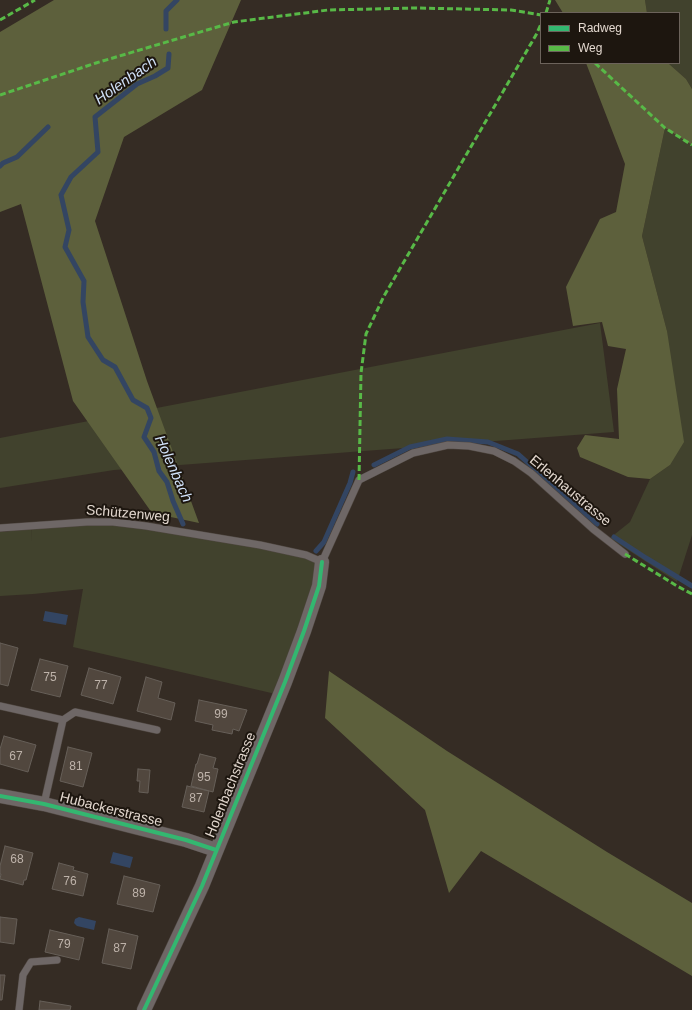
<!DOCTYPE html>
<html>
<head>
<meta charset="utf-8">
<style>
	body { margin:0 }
	#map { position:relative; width:692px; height:1010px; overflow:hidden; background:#352c24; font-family:Helvetica,sans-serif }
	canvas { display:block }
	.legend { position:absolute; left:540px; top:12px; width:140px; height:52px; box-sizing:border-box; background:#1d160f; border:1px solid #6c635b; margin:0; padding:5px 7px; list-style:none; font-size:12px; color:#e2d7ce }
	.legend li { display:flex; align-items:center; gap:8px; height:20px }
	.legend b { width:20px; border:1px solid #6c635b }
</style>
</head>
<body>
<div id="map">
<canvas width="692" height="1010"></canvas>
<ul class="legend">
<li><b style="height:5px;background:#33b770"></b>Radweg</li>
<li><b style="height:5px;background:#58b947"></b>Weg</li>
</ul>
</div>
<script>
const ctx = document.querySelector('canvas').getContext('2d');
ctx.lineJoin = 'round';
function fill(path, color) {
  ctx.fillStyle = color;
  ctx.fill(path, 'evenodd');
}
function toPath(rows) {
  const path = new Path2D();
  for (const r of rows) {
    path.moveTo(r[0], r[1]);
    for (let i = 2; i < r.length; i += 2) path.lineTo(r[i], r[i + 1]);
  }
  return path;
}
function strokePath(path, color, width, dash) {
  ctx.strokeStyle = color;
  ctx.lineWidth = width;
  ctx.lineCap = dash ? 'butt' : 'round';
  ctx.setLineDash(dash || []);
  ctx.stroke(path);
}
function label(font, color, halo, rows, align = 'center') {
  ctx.font = font + ' Helvetica,sans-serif';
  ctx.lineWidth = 4;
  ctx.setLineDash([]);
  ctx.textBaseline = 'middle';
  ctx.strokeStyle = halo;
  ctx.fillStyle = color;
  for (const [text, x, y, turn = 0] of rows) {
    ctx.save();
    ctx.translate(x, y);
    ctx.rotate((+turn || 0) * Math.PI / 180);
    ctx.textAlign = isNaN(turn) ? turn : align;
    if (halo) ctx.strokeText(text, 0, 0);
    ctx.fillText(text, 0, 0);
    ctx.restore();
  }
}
fill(toPath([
	[645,0,692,0,692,89,686,79,668,63,679,63,679,13,647,13],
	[665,128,692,145,692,535,677,582,610,538,630,522,650,479,670,465,667,331,642,236],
	[600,323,614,432,114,470,0,488,0,438],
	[113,522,260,545,322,562,280,695,73,647,83,589,33,594,0,596,0,532,31,529,32,542,31,525]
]), '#41422d');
fill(toPath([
	[54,0,241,0,202,90,124,137,95,221,147,381,199,523,152,513,73,401,21,204,0,212,0,32],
	[555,0,645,0,647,13,563,13],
	[586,63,668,63,686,79,692,89,692,145,665,128,642,236,667,331,684,442,670,465,650,479,628,477,580,457,577,448,585,435,619,439,617,389,626,349,608,346,602,322,573,326,566,287,600,219,616,212,625,164],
	[329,671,447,751,607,852,692,903,692,976,481,851,449,893,425,810,325,718]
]), '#5d603c');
fill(toPath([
	[45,611,68,615,66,625,43,621],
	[113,852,133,857,130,868,110,863],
	[79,917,96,921,94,930,77,926,74,923,75,919]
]), '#334562');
strokePath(toPath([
	[166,29,166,11,177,0],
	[169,54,168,68,155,76,137,84,95,117,98,152,71,177,61,195,69,230,65,247,84,281,83,302,88,337,103,360,115,367,133,400,147,408,151,418,144,437,154,452,159,471,167,482,173,501,183,524],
	[0,166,3,163,17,157,48,127],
	[374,465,410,447,447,439,488,442,518,454,597,524],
	[614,537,646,558,692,586],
	[316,551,324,542,350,483,353,472]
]), '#334562', 5);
const building = toPath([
	[0,643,18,648,8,686,0,684,0,643],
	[40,659,68,666,60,697,31,690,40,659],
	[89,668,121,677,113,704,81,695,89,668],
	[146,677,162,682,158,698,175,703,171,720,137,711,146,677],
	[199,700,247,710,239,731,233,729,232,734,212,730,213,725,195,721,199,700],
	[4,736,36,745,28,772,0,764,0,749,4,736],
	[68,747,92,753,83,787,60,781,68,747],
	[200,754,216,758,213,768,218,769,213,792,191,786,196,764,197,764,200,754],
	[138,769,150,770,148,793,139,792,140,781,137,781,138,769],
	[187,786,209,791,204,812,182,807,187,786],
	[5,846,33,853,26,880,24,880,23,885,0,879,1,874,0,874,0,866,5,846],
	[59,863,74,867,73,870,88,874,83,896,52,889,59,863],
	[124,876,160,885,153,912,117,904,124,876],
	[0,917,17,919,14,944,0,942,0,917],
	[109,929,138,936,131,969,102,963,109,929],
	[50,930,84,938,79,960,45,952,50,930],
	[0,975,5,975,2,1000,0,1000,0,975],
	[40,1001,71,1006,70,1010,39,1010,40,1001]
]);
fill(building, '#51473e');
strokePath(building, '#665f58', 1);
const lane = toPath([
	[0,528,87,522,113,522,146,526,260,545,306,555,322,562,359,480,413,453,448,445,469,446,494,451,514,461,531,473,593,529,625,554],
	[0,706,63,720,44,804],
	[63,720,75,712,157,730],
	[19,1010,23,975,31,962,57,960]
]);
const street = toPath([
	[0,796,44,804,186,840,216,850],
	[144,1010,202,886,285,682,304,631,319,586,322,562]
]);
strokePath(lane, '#4f4741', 8);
strokePath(street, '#4f4741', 15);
strokePath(lane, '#6e6766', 7);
strokePath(street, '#6e6766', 14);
strokePath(toPath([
	[546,13,550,0],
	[0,20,35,0],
	[595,63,665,128,692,145],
	[0,95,96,63,234,22,328,10,416,8,511,10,541,15],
	[359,480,361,373,366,334,384,296,536,35,541,24],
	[625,554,677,586,692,594]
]), '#58b947', 3, [6, 3]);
strokePath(toPath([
	[0,796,44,804,186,840,216,850],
	[144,1010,202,886,285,682,304,631,319,586,322,562]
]), '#33b770', 4);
label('12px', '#beb3aa', null, [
	["75",50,678],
	["77",101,686],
	["99",221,715],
	["67",16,757],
	["81",76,767],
	["95",204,778],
	["87",196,799],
	["68",17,860],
	["76",70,882],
	["89",139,894],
	["79",64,945],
	["87",120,949]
]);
label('14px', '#e2d7ce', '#1d160f', [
	["Erlenhaustrasse",570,491,40],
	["Schützenweg",128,514,5],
	["Holenbachstrasse",231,785,-68],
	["Hubackerstrasse",111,810,14]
]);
label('italic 15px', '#cfdff6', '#1d160f', [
	["Holenbach",126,81,-35],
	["Holenbach",173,469,66]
]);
</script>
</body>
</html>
